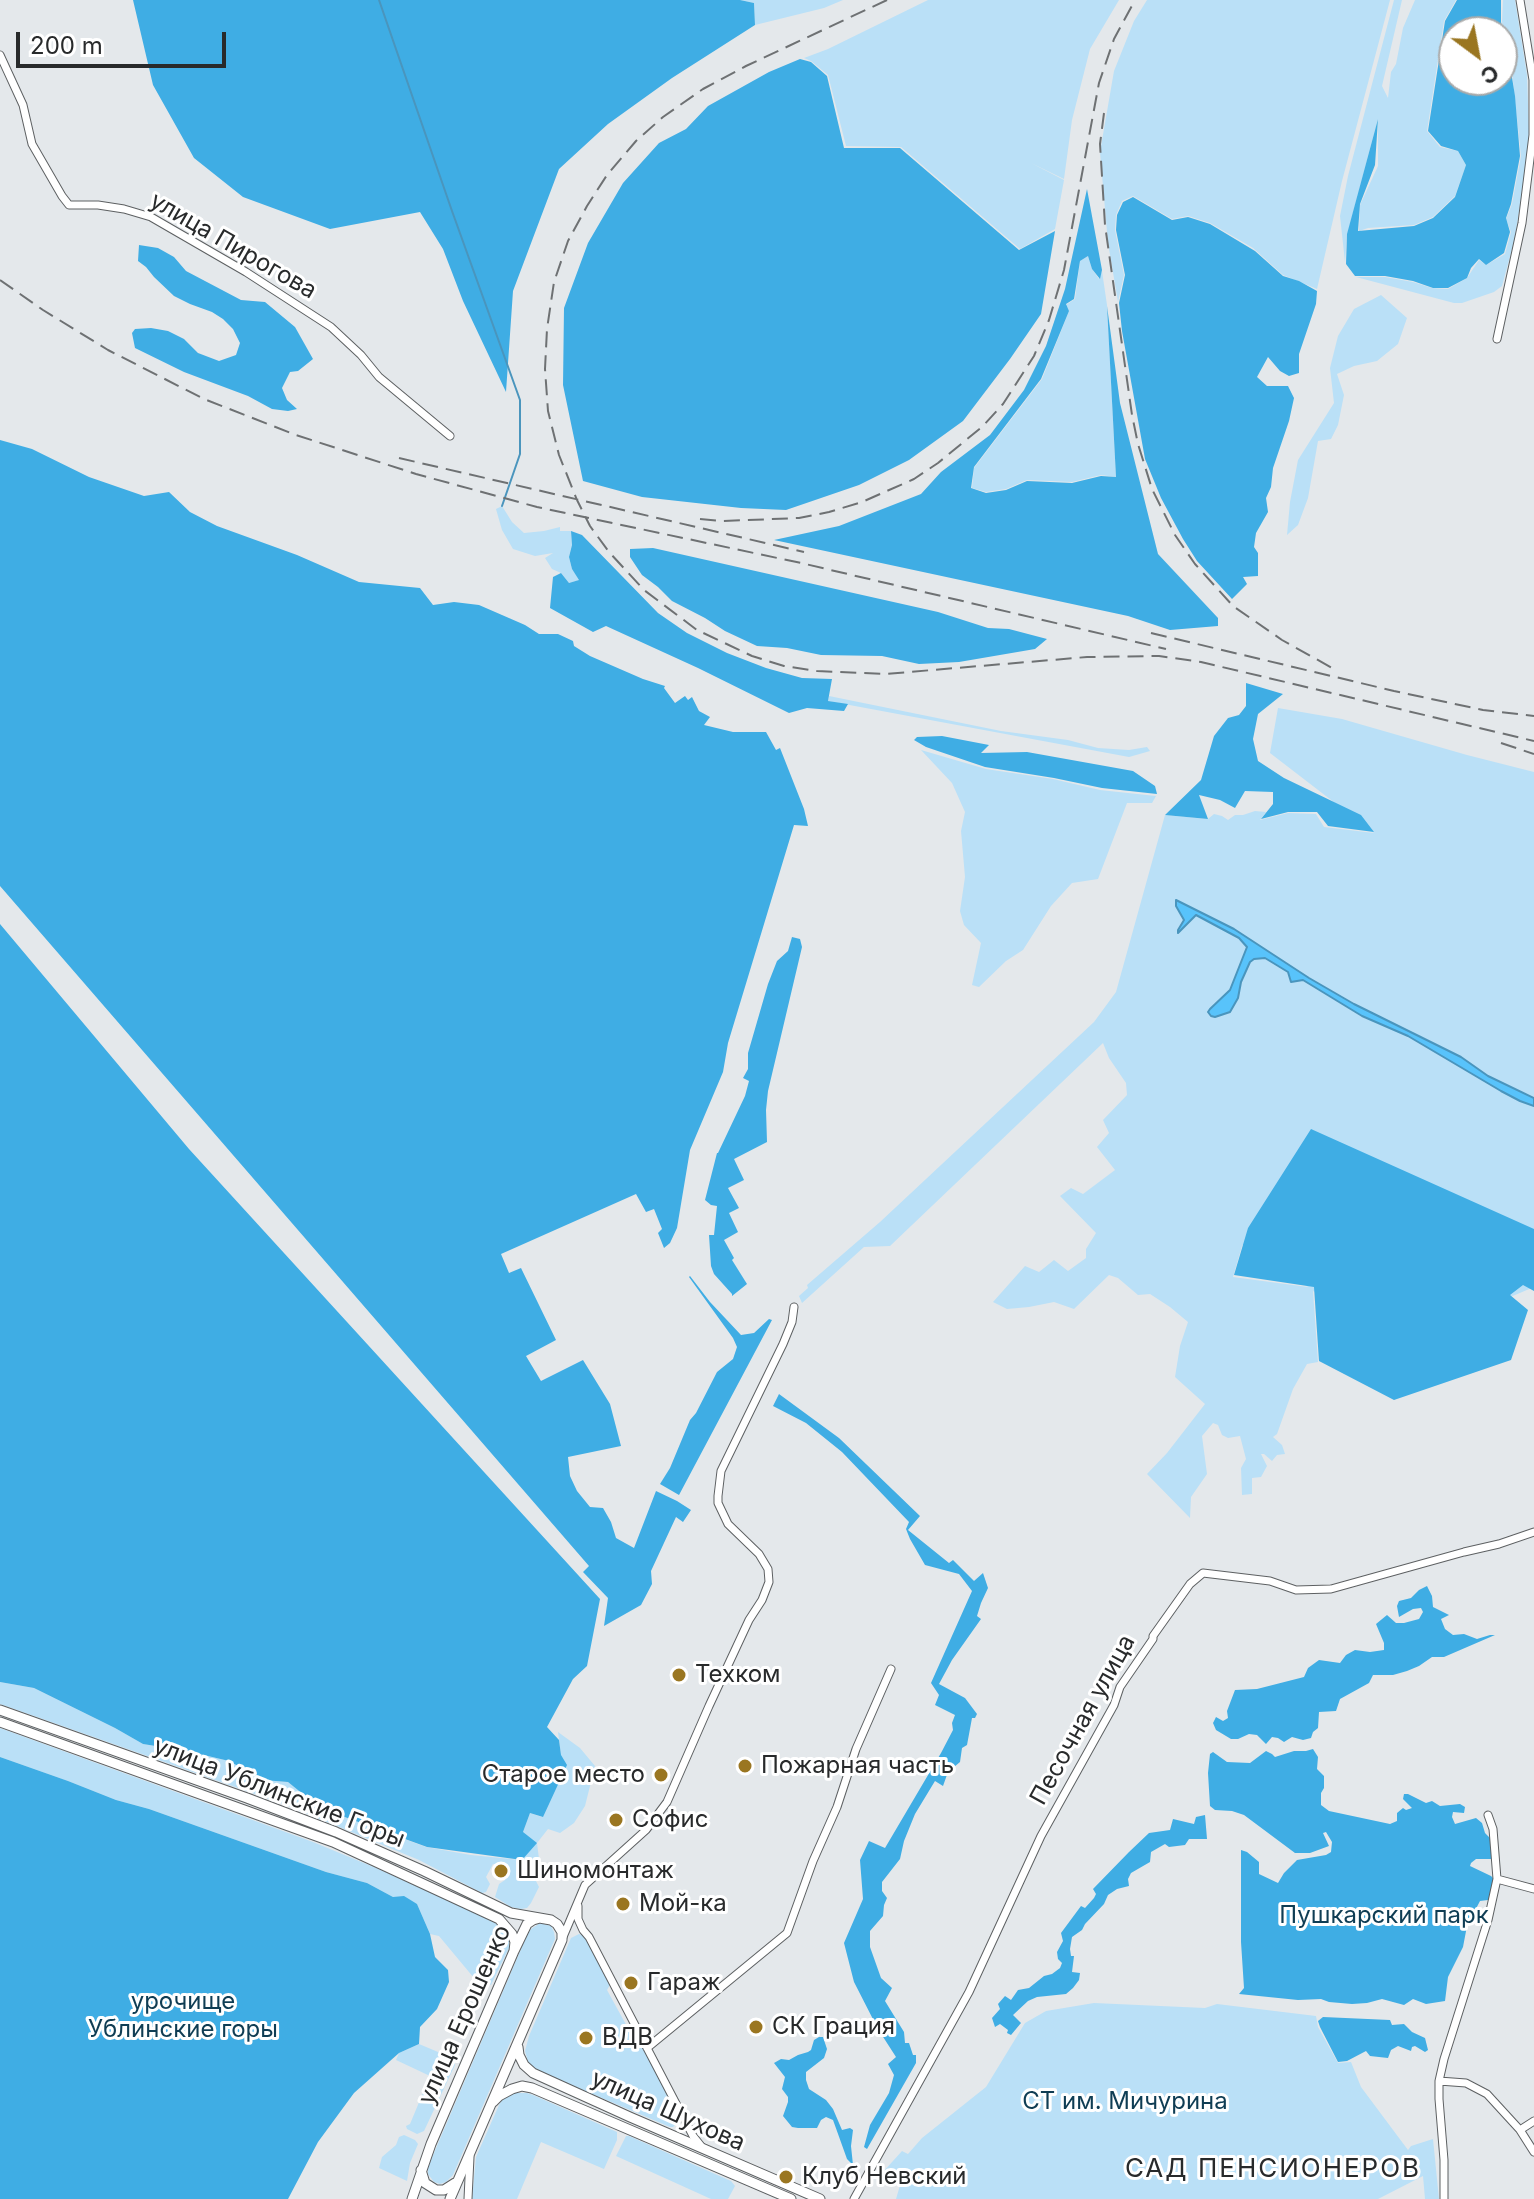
<!DOCTYPE html>
<html>
<head>
<meta charset="utf-8">
<style>
	body { margin:0 }
	#map { position:relative; width:1534px; height:2199px; overflow:hidden; background:#e4e8eb; font-family:Inter,sans-serif }
	canvas { display:block }
	.north { position:absolute; left:1438px; top:16px; width:80px; height:80px; box-sizing:border-box; background:#fff; border:2px solid #a9aaaa; border-radius:50%; rotate:148deg; font-size:22px; font-weight:700; line-height:32px; text-align:center; color:#282a2b }
	.north::after { content:''; display:block; margin:auto; width:28px; height:36px; background:#9a7621; clip-path:polygon(50% 0,100% 100%,50% 72%,0 100%) }
	.scale { position:absolute; left:16px; top:32px; width:210px; height:36px; box-sizing:border-box; border:4px solid #282a2b; border-top:0; padding-left:10px; font-size:24px; line-height:28px; white-space:nowrap; color:#282a2b; -webkit-text-stroke:6px #fff; paint-order:stroke }
</style>
</head>
<body>
<div id="map">
<canvas width="1534" height="2199"></canvas>
<div class="north">С</div>
<div class="scale">200 m</div>
</div>
<script>
const ctx = document.querySelector('canvas').getContext('2d');
ctx.lineJoin = 'round';
function fill(path, color) {
  ctx.fillStyle = color;
  ctx.fill(path, 'evenodd');
}
function toPath(rows) {
  const path = new Path2D();
  for (const r of rows) {
    path.moveTo(r[0], r[1]);
    for (let i = 2; i < r.length; i += 2) path.lineTo(r[i], r[i + 1]);
  }
  return path;
}
function strokePath(path, color, width, dash) {
  ctx.strokeStyle = color;
  ctx.lineWidth = width;
  ctx.lineCap = dash ? 'butt' : 'round';
  ctx.setLineDash(dash || []);
  ctx.stroke(path);
}
function label(font, color, halo, rows, align = 'center') {
  ctx.font = font + ' Inter,sans-serif';
  ctx.lineWidth = 6;
  ctx.setLineDash([]);
  ctx.textBaseline = 'middle';
  ctx.strokeStyle = halo;
  ctx.fillStyle = color;
  for (const [text, x, y, turn = 0] of rows) {
    ctx.save();
    ctx.translate(x, y);
    ctx.rotate((+turn || 0) * Math.PI / 180);
    ctx.textAlign = isNaN(turn) ? turn : align;
    if (halo) ctx.strokeText(text, 0, 0);
    ctx.fillText(text, 0, 0);
    ctx.restore();
  }
}
fill(toPath([
	[740,0,843,0,824,8,755,25,754,3],
	[928,0,1119,0,1090,49,1072,120,1064,179,1031,163,1064,180,1055,229,1020,249,901,147,846,146,828,75,811,61,804,58,828,49],
	[1147,0,1390,0,1342,181,1317,289,1283,275,1253,248,1210,223,1188,216,1172,219,1133,196,1122,201,1116,215,1115,230,1124,275,1118,302,1108,243,1100,152,1114,71,1134,21],
	[1394,0,1402,0,1382,86,1388,98,1391,72,1396,64,1403,28,1415,0,1456,0,1444,21,1427,131,1440,147,1458,151,1466,165,1455,196,1433,217,1414,225,1368,228,1359,231,1360,205,1378,166,1378,119,1347,235,1345,262,1340,216,1348,176],
	[1503,0,1515,0,1527,75,1529,132,1527,164,1514,242,1502,286,1494,292,1462,303,1454,303,1356,277,1385,277,1413,282,1432,288,1448,289,1467,278,1479,260,1486,265,1505,254,1511,232,1506,219,1512,204,1521,156,1510,53,1502,22],
	[1088,256,1092,269,1099,279,1102,271,1107,305,1116,477,1101,475,1072,482,1027,480,1006,489,986,492,972,488,974,468,1042,379,1069,311,1066,305,1075,299,1080,261],
	[1381,295,1407,318,1398,344,1377,361,1354,366,1337,374,1344,395,1338,425,1331,439,1318,441,1308,498,1298,525,1287,535,1290,502,1298,460,1334,403,1330,368,1338,336,1354,309],
	[502,506,512,522,524,533,544,531,560,527,560,531,571,531,572,545,569,557,572,569,580,580,569,583,561,573,552,569,545,558,553,553,535,556,513,549,502,530,496,509],
	[829,696,1001,731,1068,740,1098,748,1129,750,1147,747,1150,751,1129,757,828,701],
	[1278,708,1342,719,1467,755,1534,772,1534,1097,1488,1076,1460,1057,1354,1003,1309,978,1234,929,1176,901,1176,906,1183,920,1177,930,1178,933,1196,915,1239,938,1247,947,1230,990,1210,1009,1208,1012,1211,1016,1215,1017,1230,1012,1238,998,1241,982,1250,962,1254,959,1265,958,1288,972,1291,982,1303,980,1362,1017,1408,1036,1501,1091,1520,1101,1534,1106,1534,1287,1399,1344,1313,1291,1318,1362,1307,1364,1293,1389,1277,1434,1273,1437,1282,1445,1285,1454,1277,1455,1272,1461,1264,1454,1261,1454,1267,1466,1261,1477,1252,1478,1252,1494,1242,1495,1241,1468,1246,1459,1240,1436,1228,1438,1222,1435,1218,1425,1213,1423,1202,1436,1207,1474,1191,1497,1190,1518,1147,1474,1167,1453,1205,1404,1175,1377,1180,1346,1188,1322,1170,1307,1150,1294,1138,1295,1118,1278,1109,1275,1074,1309,1054,1302,1029,1307,1007,1309,993,1302,1025,1266,1039,1272,1054,1260,1068,1271,1086,1258,1086,1249,1096,1233,1060,1196,1071,1188,1083,1194,1115,1170,1097,1147,1109,1133,1103,1120,1127,1095,1126,1083,1109,1058,1103,1043,890,1246,864,1247,802,1303,799,1296,808,1288,807,1285,880,1222,1094,1022,1116,992,1165,815,1208,819,1214,814,1222,816,1228,820,1235,815,1243,815,1255,811,1266,812,1260,820,1288,813,1316,814,1324,827,1374,833,1270,753],
	[1242,1246,1242,1245,1308,1287,1233,1277],
	[921,750,986,769,1053,779,1100,790,1156,796,1152,803,1127,803,1098,879,1072,883,1051,906,1023,950,1006,961,979,987,972,985,981,943,964,925,960,911,965,877,961,831,965,812,952,783],
	[0,1682,34,1688,115,1728,143,1744,187,1751,229,1761,263,1780,288,1782,320,1808,426,1847,471,1855,521,1860,523,1832,530,1813,542,1817,561,1755,558,1732,580,1748,595,1766,585,1806,574,1823,560,1833,548,1829,537,1843,539,1859,533,1875,539,1887,531,1903,527,1908,521,1909,511,1907,495,1897,499,1884,505,1880,508,1869,493,1864,486,1877,490,1884,486,1892,482,1893,419,1860,286,1805,0,1704],
	[0,1728,313,1842,376,1868,495,1922,509,1937,509,1948,491,1985,474,1978,439,1936,430,1934,417,1904,393,1897,367,1883,326,1872,149,1809,116,1800,68,1781,0,1757],
	[540,1923,551,1926,554,1932,555,1939,551,1948,453,2175,446,2182,440,2184,434,2182,428,2174,428,2167,527,1935,531,1929],
	[579,1934,584,1936,588,1943,610,1985,607,1990,629,2030,633,2028,678,2115,679,2121,673,2127,670,2127,550,2076,536,2070,528,2062,525,2051,529,2036,571,1938],
	[1094,2003,1205,2008,1217,2004,1316,2016,1318,2027,1338,2063,1351,2062,1361,2087,1408,2150,1411,2146,1433,2139,1439,2199,1425,2199,1423,2176,1378,2199,896,2199,901,2182,883,2172,902,2151,908,2154,922,2138,986,2087,1025,2023,1046,2011],
	[419,2044,450,2057,454,2060,455,2065,424,2131,417,2134,407,2129,406,2126,410,2124,430,2076,396,2060,399,2053],
	[514,2093,527,2093,533,2095,617,2132,617,2140,604,2169,541,2142,517,2199,472,2199,476,2157,499,2105,502,2100],
	[404,2135,415,2140,418,2144,410,2163,407,2181,379,2168,382,2157,396,2145,399,2137],
	[626,2136,629,2136,731,2181,735,2186,728,2199,711,2199,616,2156]
]), '#bae0f7');
fill(toPath([
	[133,0,740,0,754,3,755,25,672,78,608,124,559,169,513,291,506,392,463,301,443,249,420,212,330,229,243,197,194,158,153,85],
	[1457,0,1501,0,1501,22,1508,53,1515,96,1520,156,1511,204,1506,218,1510,232,1504,253,1486,265,1479,259,1471,268,1467,278,1448,288,1433,288,1413,281,1385,276,1355,276,1346,264,1347,234,1378,119,1375,165,1360,204,1358,231,1414,226,1433,218,1455,197,1466,165,1458,151,1441,146,1428,131,1445,21],
	[1502,32,1502,80,1454,80,1454,32],
	[800,59,811,62,827,76,844,148,900,148,1019,250,1055,231,1041,314,1010,359,963,421,909,460,859,485,786,510,741,508,642,497,583,481,563,385,564,308,588,243,623,183,659,143,686,129,708,106,769,72],
	[1087,189,1102,270,1100,279,1092,269,1088,256,1080,261,1074,299,1066,304,1069,311,1041,379,974,467,971,488,986,493,1006,490,1027,481,1072,483,1101,476,1116,477,1107,306,1120,403,1158,554,1218,618,1218,626,1170,630,1128,616,774,540,839,526,921,494,941,472,990,435,1024,390,1046,346,1065,289],
	[1133,197,1172,220,1188,217,1210,224,1255,251,1283,276,1299,281,1317,291,1316,304,1299,354,1299,373,1289,376,1280,371,1268,357,1257,377,1267,386,1288,386,1294,398,1289,421,1273,468,1271,487,1266,498,1268,512,1256,533,1254,547,1258,553,1258,576,1243,577,1247,584,1232,599,1197,561,1183,539,1161,498,1145,459,1122,331,1119,303,1125,275,1116,230,1117,215,1123,202],
	[139,245,158,248,174,257,186,271,241,300,265,302,295,327,313,359,298,371,290,372,282,388,287,400,297,409,288,411,272,409,248,396,184,372,135,348,132,333,135,329,151,328,168,331,184,339,198,353,219,361,236,355,240,343,233,329,223,319,212,312,190,304,174,296,154,277,146,267,138,261],
	[0,440,32,449,89,477,144,496,169,492,190,512,217,526,297,555,359,582,420,588,433,605,454,602,479,605,525,625,539,634,558,634,573,641,574,646,590,656,643,679,665,686,664,688,675,703,685,696,688,700,692,697,699,711,710,717,704,725,733,732,766,732,776,750,780,748,804,809,808,826,794,825,728,1043,723,1072,690,1150,677,1228,670,1243,664,1248,658,1233,662,1229,654,1209,646,1212,636,1194,501,1254,509,1273,521,1268,556,1340,526,1356,541,1381,583,1360,610,1404,621,1446,568,1457,570,1476,577,1491,590,1507,603,1508,611,1522,616,1538,634,1548,656,1491,677,1501,691,1510,683,1522,676,1517,651,1571,652,1584,641,1605,604,1626,608,1598,583,1572,589,1566,0,886],
	[571,531,582,535,658,613,687,633,727,653,766,668,802,678,832,679,828,701,848,704,844,711,807,708,789,713,698,668,606,626,593,632,550,608,553,577,561,573,569,583,579,580,572,569,569,557,572,545],
	[653,548,938,612,988,628,1009,629,1047,639,1035,649,959,662,919,664,882,656,821,655,787,648,757,646,725,631,705,618,672,601,658,587,642,575,630,557,630,549],
	[1246,683,1283,694,1258,714,1253,739,1258,761,1284,778,1361,815,1374,832,1328,826,1317,812,1288,812,1261,819,1273,804,1273,792,1245,791,1235,808,1220,800,1199,795,1208,819,1165,815,1201,780,1214,736,1228,718,1239,715,1246,706],
	[942,736,989,745,981,753,1027,752,1133,771,1155,786,1157,794,1102,788,1054,778,985,767,926,747,914,740,917,737],
	[0,924,189,1149,600,1599,587,1666,573,1679,547,1727,559,1740,561,1755,567,1765,543,1817,530,1813,523,1832,537,1843,522,1860,427,1847,320,1808,288,1782,263,1780,229,1761,187,1751,143,1744,115,1728,34,1688,0,1682],
	[792,937,800,939,802,947,768,1091,766,1110,767,1142,734,1159,744,1180,728,1188,739,1208,729,1213,738,1232,724,1240,734,1258,732,1260,747,1284,732,1296,732,1294,714,1274,711,1266,709,1235,714,1235,717,1206,711,1205,705,1200,717,1153,718,1153,745,1096,749,1081,743,1078,748,1069,748,1053,768,984,777,961,788,951],
	[1311,1129,1534,1229,1534,1291,1523,1285,1510,1295,1528,1310,1511,1360,1394,1400,1319,1361,1314,1287,1234,1275,1248,1228],
	[690,1276,710,1302,741,1335,754,1333,769,1319,772,1320,679,1495,660,1484,670,1468,690,1420,696,1413,717,1372,733,1359,737,1347,733,1338,689,1277],
	[779,1394,839,1438,920,1516,908,1530,949,1563,953,1560,974,1581,983,1573,988,1588,981,1603,977,1616,981,1619,952,1660,939,1684,965,1698,977,1714,975,1718,972,1718,967,1745,962,1748,960,1762,948,1772,943,1786,935,1781,915,1814,904,1841,900,1859,882,1882,882,1891,887,1898,884,1905,883,1916,870,1931,870,1947,881,1978,892,1988,885,2001,904,2032,905,2043,909,2043,913,2055,916,2055,916,2063,867,2149,864,2147,870,2125,889,2093,894,2075,888,2064,896,2057,878,2029,854,1982,844,1943,863,1899,860,1860,869,1841,885,1848,941,1753,953,1730,952,1723,955,1715,935,1705,939,1695,931,1683,972,1591,959,1574,925,1565,910,1539,906,1529,909,1522,842,1452,806,1423,773,1406],
	[1427,1586,1432,1596,1433,1607,1449,1615,1441,1619,1445,1629,1453,1635,1464,1634,1477,1639,1490,1635,1495,1635,1444,1657,1432,1657,1419,1666,1407,1671,1393,1675,1373,1675,1369,1683,1340,1699,1336,1711,1319,1712,1318,1728,1313,1732,1311,1738,1303,1740,1292,1737,1284,1742,1278,1738,1272,1737,1266,1744,1257,1735,1249,1734,1238,1739,1231,1739,1216,1730,1213,1723,1216,1717,1223,1721,1228,1718,1227,1711,1235,1690,1257,1689,1304,1677,1308,1668,1319,1660,1340,1663,1346,1655,1355,1650,1370,1652,1384,1650,1384,1643,1376,1624,1387,1615,1396,1623,1404,1623,1419,1619,1423,1612,1421,1608,1413,1609,1399,1617,1397,1606,1399,1601,1411,1598,1419,1590],
	[1313,1749,1318,1757,1317,1769,1324,1776,1324,1788,1321,1793,1321,1805,1329,1811,1390,1824,1397,1821,1397,1813,1403,1808,1406,1810,1412,1808,1403,1799,1404,1794,1408,1794,1426,1803,1432,1801,1440,1806,1460,1804,1465,1807,1464,1813,1453,1812,1452,1817,1455,1824,1476,1818,1482,1823,1485,1833,1491,1839,1492,1859,1476,1859,1471,1863,1470,1866,1491,1876,1495,1880,1492,1893,1488,1900,1480,1901,1467,1926,1463,1947,1448,1977,1445,2001,1426,2004,1413,1999,1404,2005,1382,1999,1367,2003,1352,2004,1329,2002,1321,1999,1298,2000,1239,1994,1244,1988,1241,1942,1241,1850,1247,1852,1259,1862,1259,1874,1278,1883,1284,1873,1297,1860,1326,1855,1331,1852,1332,1842,1326,1832,1323,1833,1329,1846,1310,1853,1295,1853,1244,1815,1232,1811,1215,1810,1210,1806,1208,1773,1210,1754,1213,1752,1227,1762,1250,1763,1266,1751,1272,1754,1275,1757,1294,1751,1306,1751],
	[0,1757,68,1781,116,1800,149,1809,326,1872,367,1883,393,1897,404,1896,417,1904,430,1934,435,1957,448,1970,449,1982,437,2009,420,2027,419,2044,399,2053,354,2093,318,2142,288,2199,0,2199],
	[1205,1815,1207,1839,1189,1839,1185,1845,1169,1847,1165,1844,1151,1852,1150,1862,1131,1873,1128,1879,1129,1886,1117,1889,1108,1895,1104,1904,1085,1924,1082,1930,1072,1937,1070,1949,1071,1956,1074,1956,1072,1972,1080,1973,1079,1980,1073,1988,1066,1994,1037,1997,1028,2001,1013,2015,1021,2023,1011,2035,1007,2033,1008,2030,1000,2024,995,2027,992,2018,1000,2009,998,2004,1005,1996,1011,2000,1018,1990,1029,1988,1044,1976,1052,1974,1060,1968,1062,1963,1058,1959,1057,1952,1063,1941,1061,1933,1081,1906,1085,1908,1094,1898,1096,1894,1093,1889,1129,1852,1149,1833,1170,1830,1173,1819,1194,1824,1196,1817],
	[1323,2017,1390,2020,1392,2025,1404,2024,1412,2032,1425,2038,1428,2050,1425,2052,1415,2046,1412,2047,1411,2051,1398,2046,1391,2050,1388,2058,1370,2056,1366,2051,1347,2061,1338,2062,1320,2027,1318,2021],
	[819,2037,823,2037,827,2049,824,2058,806,2072,806,2080,809,2089,826,2100,833,2109,842,2130,850,2128,853,2130,851,2146,853,2165,847,2159,833,2120,826,2117,821,2120,817,2128,798,2128,792,2127,783,2116,788,2102,788,2097,782,2089,785,2077,774,2063,781,2059,789,2060,798,2055,808,2052,811,2050,814,2040]
]), '#3fade4');
const water = toPath([
	[1176,900,1234,929,1309,978,1354,1004,1461,1057,1488,1076,1534,1098,1534,1106,1520,1101,1501,1091,1408,1036,1362,1016,1303,980,1291,982,1288,972,1265,958,1254,959,1250,962,1241,982,1238,998,1230,1012,1215,1017,1211,1016,1208,1012,1210,1009,1230,990,1247,947,1239,938,1196,915,1178,933,1178,930,1184,920,1176,906,1176,900]
]);
fill(water, '#58c3fb');
strokePath(water, '#4a95bd', 2);
strokePath(toPath([
	[379,0,452,211,520,400,520,454,502,506]
]), '#4a95bd', 2);
const minor = toPath([
	[0,55,23,105,32,144,62,196,69,205,98,205,124,209,151,217,246,272,331,327,361,355,379,377,450,436],
	[1497,339,1522,223,1533,135,1533,80,1520,0],
	[1497,1879,1534,1889],
	[578,1906,578,1919,583,1930,589,1937,693,2136,701,2146],
	[563,1937,585,1885,646,1830,667,1802,709,1706,749,1620,762,1600,769,1582,768,1569,759,1554,728,1524,718,1503,718,1496,721,1471,783,1344,792,1322,794,1307],
	[647,2048,787,1933,813,1861,837,1807,856,1749,891,1669],
	[1439,2081,1466,2083,1487,2094,1520,2130,1534,2152],
	[1520,2130,1534,2121],
	[468,2199,470,2157],
	[854,2199,969,1992,1041,1836,1114,1705,1120,1687,1153,1639,1153,1636,1190,1584,1203,1573,1270,1581,1296,1590,1331,1589,1464,1552,1499,1544,1534,1532],
	[1444,2199,1444,2160,1439,2099,1439,2081,1444,2059,1488,1920,1497,1879,1493,1829,1488,1815]
]);
const major = toPath([
	[0,1710,247,1798,336,1832,424,1871,511,1913,551,1920,557,1924,562,1932,562,1940,450,2199],
	[0,1722,333,1842,499,1919,512,1934,515,1942,514,1951],
	[518,2047,519,2055,524,2065,533,2073,630,2117,820,2199],
	[493,2102,499,2096,512,2089,522,2086,532,2088,791,2199],
	[421,2170,425,2183,436,2190,444,2190,455,2183],
	[412,2199,431,2144,514,1951,527,1924,533,1920,540,1918]
]);
strokePath(minor, '#5d6062', 9);
strokePath(major, '#5d6062', 11);
strokePath(minor, '#fff', 7);
strokePath(major, '#fff', 9);
strokePath(toPath([
	[887,0,746,66,703,89,663,117,636,141,607,175,587,206,568,241,554,282,547,329,545,369,548,411,559,455,577,500,590,526,609,552,644,590,697,630,752,656,784,666,817,671,885,674,1087,657,1159,656,1201,662,1534,741],
	[1104,113,1100,144,1105,225,1132,415,1138,444,1152,489,1175,535,1195,564,1233,606,1282,640,1334,669],
	[0,280,43,310,108,350,204,399,296,435,416,474,537,507,801,563,1166,649],
	[399,458,804,552],
	[700,519,723,521,799,518,829,512,862,502,914,479,938,463,983,426,1003,404,1034,356,1049,320,1064,270,1099,83,1114,39,1135,0],
	[1151,633,1394,691,1483,710,1534,716],
	[1501,743,1534,754]
]), '#6e7173', 2, [16, 8]);
for (const [x, y, r, color] of [
	[679,1675,8,"#9a7621"],
	[745,1766,8,"#9a7621"],
	[661,1775,8,"#9a7621"],
	[616,1820,8,"#9a7621"],
	[501,1871,8,"#9a7621"],
	[623,1904,8,"#9a7621"],
	[631,1983,8,"#9a7621"],
	[756,2027,8,"#9a7621"],
	[586,2038,8,"#9a7621"],
	[786,2177,8,"#9a7621"]
]) {
  const dot = new Path2D();
  dot.arc(x, y, r, 0, 2 * Math.PI);
  ctx.fillStyle = color;
  ctx.fill(dot);
  strokePath(dot, '#fff', 3);
}
label('24px', '#282a2b', '#fff', [
	["улица Пирогова",233,246,30],
	["Песочная улица",1083,1720,-61],
	["улица Ублинские Горы",279,1793,21],
	["улица Ерошенко",465,2015,-66],
	["улица Шухова",668,2111,24]
]);
label('24px', '#282a2b', '#fff', [
	["Техком",695,1675],
	["Пожарная часть",761,1766],
	["Старое место",645,1775,"right"],
	["Софис",632,1820],
	["Шиномонтаж",517,1871],
	["Мой-ка",639,1904],
	["Гараж",647,1983],
	["СК Грация",772,2027],
	["ВДВ",602,2038],
	["Клуб Невский",802,2177]
], 'left');
label('24px', '#0f3d54', '#fff', [
	["Пушкарский парк",1384,1916],
	["урочище",183,2002],
	["Ублинские горы",183,2030],
	["СТ им. Мичурина",1125,2102]
]);
ctx.letterSpacing = '2px';
label('26px', '#282a2b', '#fff', [
	["САД ПЕНСИОНЕРОВ",1273,2169]
]);
ctx.letterSpacing = '0px';
</script>
</body>
</html>
